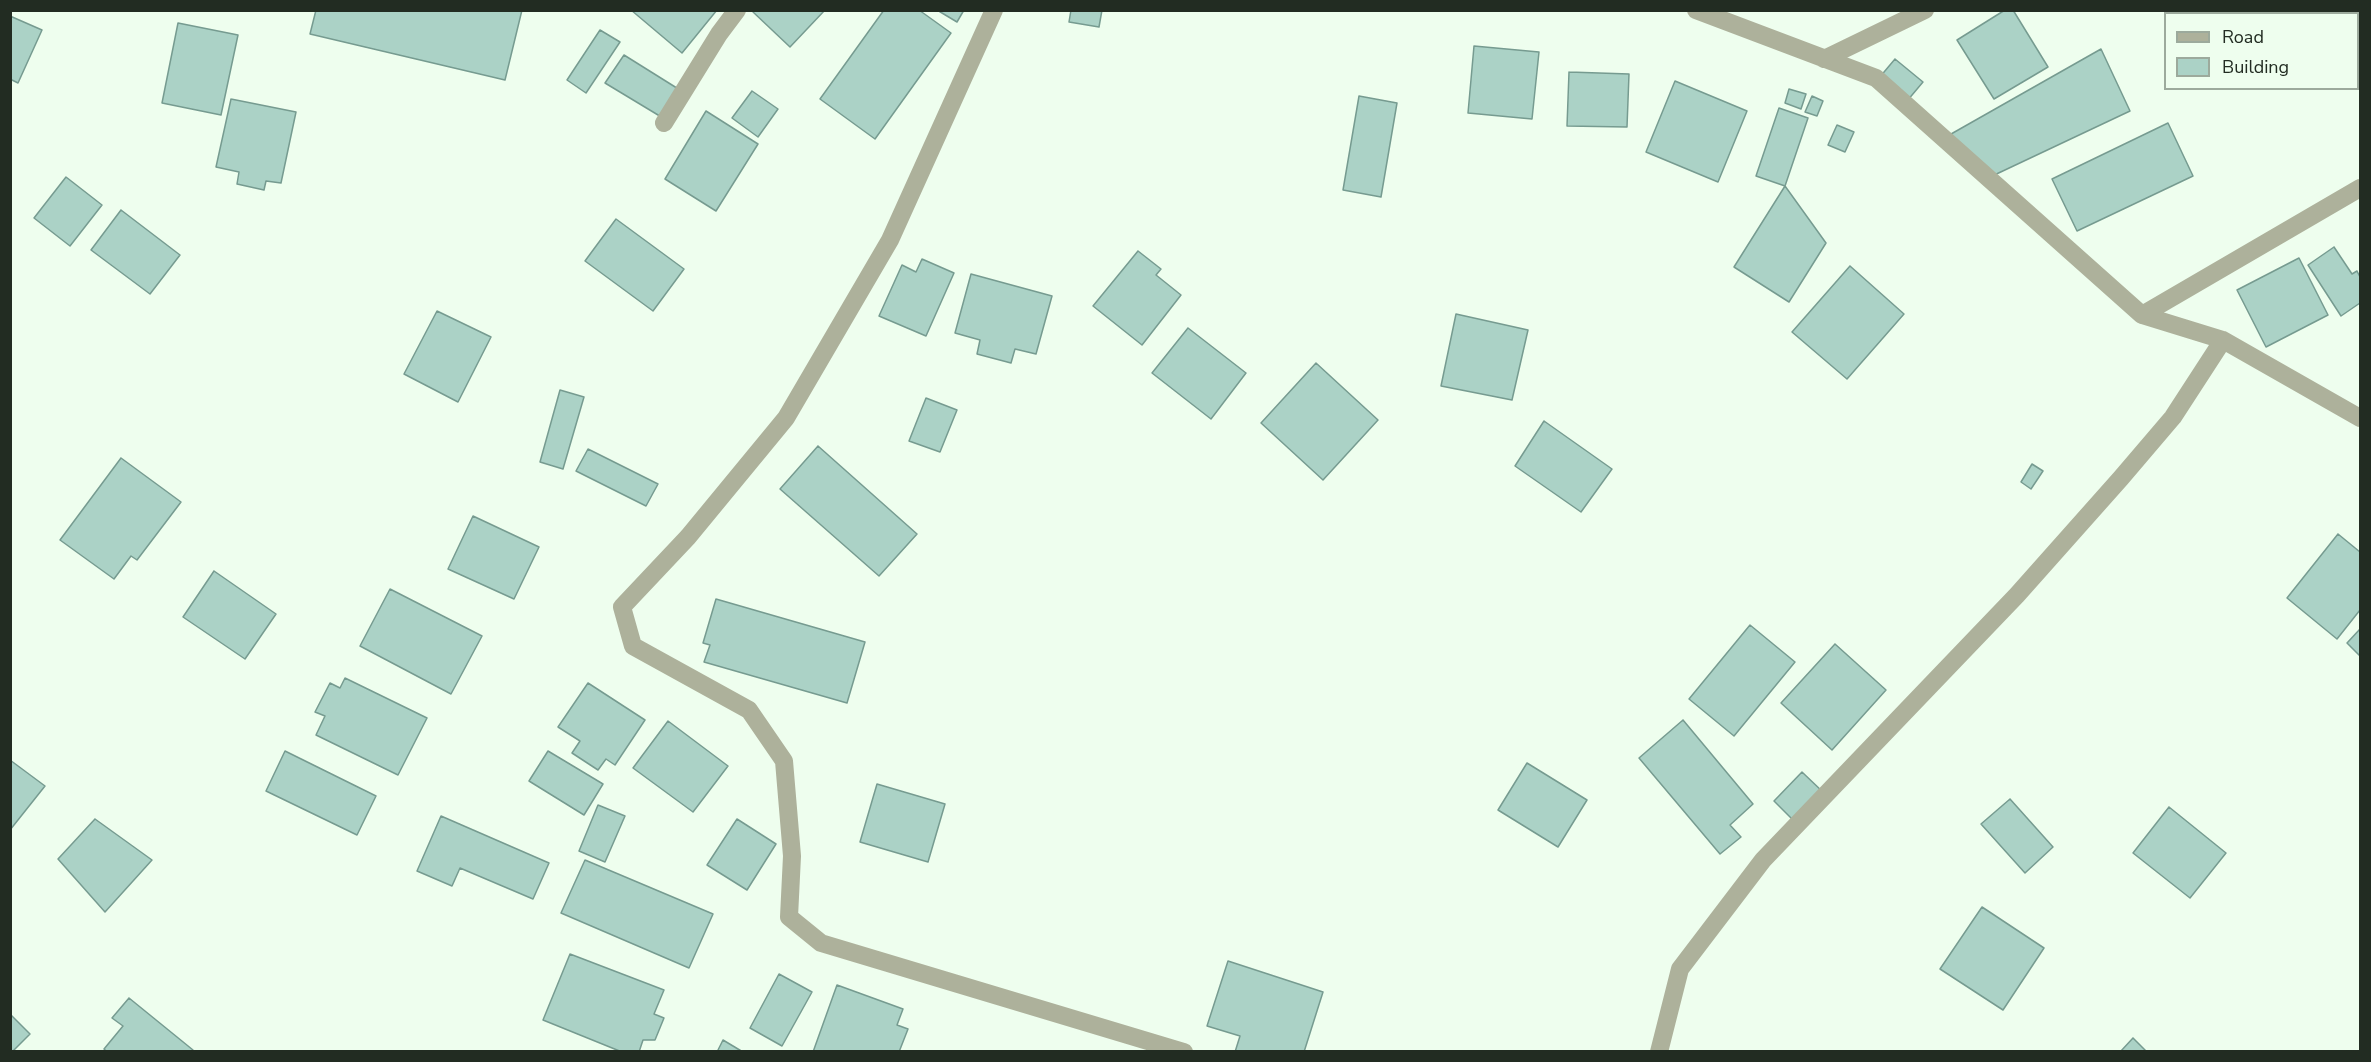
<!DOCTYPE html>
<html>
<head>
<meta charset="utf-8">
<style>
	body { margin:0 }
	#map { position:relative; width:2371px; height:1062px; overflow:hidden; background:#eefeee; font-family:"Nunito Sans",sans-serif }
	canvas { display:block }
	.frame { position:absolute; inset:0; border:12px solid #222c22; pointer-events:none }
	.legend { position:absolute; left:2164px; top:12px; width:195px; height:78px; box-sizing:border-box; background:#eefeee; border:2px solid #9caa9c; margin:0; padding:8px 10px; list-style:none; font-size:18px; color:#222c22 }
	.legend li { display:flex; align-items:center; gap:12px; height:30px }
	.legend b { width:30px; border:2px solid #9caa9c }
</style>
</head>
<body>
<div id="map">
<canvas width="2371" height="1062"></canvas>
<div class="frame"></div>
<ul class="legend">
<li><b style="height:8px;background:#adb19b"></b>Road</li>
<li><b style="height:16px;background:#abd2c6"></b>Building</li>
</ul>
</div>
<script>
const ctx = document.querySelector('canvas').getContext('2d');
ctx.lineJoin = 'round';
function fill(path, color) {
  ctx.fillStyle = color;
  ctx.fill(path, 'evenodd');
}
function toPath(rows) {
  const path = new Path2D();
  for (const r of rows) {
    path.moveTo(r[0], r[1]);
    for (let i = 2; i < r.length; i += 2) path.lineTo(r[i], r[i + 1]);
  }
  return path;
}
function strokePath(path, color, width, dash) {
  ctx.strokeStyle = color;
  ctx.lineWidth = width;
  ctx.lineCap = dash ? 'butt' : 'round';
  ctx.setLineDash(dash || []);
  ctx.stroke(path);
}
const building = toPath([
	[316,10,522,10,505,80,310,34,316,10],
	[631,10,717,10,682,53,631,10],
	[755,10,825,10,790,47,753,12,755,10],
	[884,10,919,10,951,33,875,139,820,99,884,10],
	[937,10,964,10,957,22,937,10],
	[1071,10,1102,10,1099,27,1069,22,1071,10],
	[2005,10,2013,10,2048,67,1994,99,1957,40,2005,10],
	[10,16,42,30,18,83,10,79,10,16],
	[178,23,238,35,221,115,162,103,178,23],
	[600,30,620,42,586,93,567,80,600,30],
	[1474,46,1539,52,1532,119,1468,113,1474,46],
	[2101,49,2130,111,1988,178,1944,138,2101,49],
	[624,55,680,90,663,118,605,83,624,55],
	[1895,59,1923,82,1907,101,1879,78,1895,59],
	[1569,72,1629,74,1627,127,1567,126,1569,72],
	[1675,81,1747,111,1718,182,1646,152,1675,81],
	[1789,89,1806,94,1801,109,1785,103,1789,89],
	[752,91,778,109,758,137,732,118,752,91],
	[1359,96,1397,103,1381,197,1343,190,1359,96],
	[1812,96,1823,101,1817,116,1805,112,1812,96],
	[231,99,296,112,281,183,266,181,264,190,237,184,239,172,216,167,231,99],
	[1779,108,1808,118,1785,186,1756,176,1779,108],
	[706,111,758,144,716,211,665,179,706,111],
	[2168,123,2193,176,2077,231,2052,179,2168,123],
	[1837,125,1854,132,1845,152,1828,145,1837,125],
	[66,177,102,205,70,246,34,218,66,177],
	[1785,186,1826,243,1789,302,1734,267,1785,186],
	[121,210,180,255,150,294,91,250,121,210],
	[616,219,684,269,653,311,585,261,616,219],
	[2334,247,2352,274,2357,271,2360,277,2360,303,2341,316,2308,265,2334,247],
	[1138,251,1161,269,1156,275,1181,295,1142,345,1093,306,1138,251],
	[2299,258,2328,315,2266,347,2237,290,2299,258],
	[922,259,954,273,926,336,879,316,902,265,916,272,922,259],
	[1850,266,1904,314,1847,379,1792,332,1850,266],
	[971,274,1052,296,1036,354,1015,349,1011,363,977,354,980,340,955,333,971,274],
	[437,311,491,337,458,402,404,374,437,311],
	[1456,314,1528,330,1512,400,1441,386,1456,314],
	[1188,328,1246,373,1211,419,1152,373,1188,328],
	[1316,363,1378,420,1323,480,1261,423,1316,363],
	[560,390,584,397,563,469,540,462,560,390],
	[926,398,957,410,940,452,909,441,926,398],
	[1544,421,1612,469,1581,512,1515,466,1544,421],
	[818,446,917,534,879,576,780,489,818,446],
	[588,449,658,484,646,506,576,471,588,449],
	[121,458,181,502,137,560,131,556,114,579,60,540,121,458],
	[2032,464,2043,471,2031,489,2021,482,2032,464],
	[473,516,539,547,514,599,448,569,473,516],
	[2338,534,2360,552,2360,610,2337,639,2287,598,2338,534],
	[214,571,276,614,245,659,183,617,214,571],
	[390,589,482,636,451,694,360,646,390,589],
	[716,599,865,642,847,703,704,662,710,645,703,643,716,599],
	[1750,625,1795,662,1734,736,1689,699,1750,625],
	[2360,629,2360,656,2347,643,2360,629],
	[1835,644,1886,690,1832,750,1781,703,1835,644],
	[345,678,427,718,398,775,316,735,325,716,315,712,330,683,340,688,345,678],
	[588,683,645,720,615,765,606,759,598,770,572,753,580,741,558,727,588,683],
	[1683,720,1753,804,1730,825,1741,837,1720,854,1639,758,1683,720],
	[668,721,728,766,693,812,633,768,668,721],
	[285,751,376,796,357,835,266,791,285,751],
	[548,751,603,784,584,815,529,781,548,751],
	[10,760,45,786,10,830,10,760],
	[1527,763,1587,800,1558,847,1498,810,1527,763],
	[1802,772,1824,793,1795,822,1774,801,1802,772],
	[877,784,945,804,928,862,860,842,877,784],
	[2010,799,2053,847,2025,873,1981,824,2010,799],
	[598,805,625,816,605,862,579,851,598,805],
	[2169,807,2226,853,2190,898,2133,853,2169,807],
	[441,816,549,863,533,899,460,868,452,886,417,871,441,816],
	[95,819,152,860,105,912,58,859,95,819],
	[737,819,776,844,747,890,707,865,737,819],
	[585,860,713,914,689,968,561,913,585,860],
	[1982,907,2044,948,2003,1010,1940,969,1982,907],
	[570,954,664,990,654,1014,664,1018,655,1040,643,1040,639,1052,622,1052,543,1020,570,954],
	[1228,961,1323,992,1304,1052,1235,1052,1240,1036,1207,1026,1228,961],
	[779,974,812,992,782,1046,750,1028,779,974],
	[837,985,903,1009,897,1025,908,1029,899,1052,813,1052,837,985],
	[129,998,193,1050,192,1052,107,1052,104,1049,123,1026,112,1018,129,998],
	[10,1014,30,1034,12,1052,10,1052,10,1014],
	[2133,1038,2147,1052,2120,1052,2133,1038],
	[723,1040,743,1052,717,1052,723,1040]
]);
fill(building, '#abd2c6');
strokePath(building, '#769b90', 1.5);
strokePath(toPath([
	[994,10,890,240,786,418,688,537,622,607,633,646,749,710,784,761,792,856,789,917,821,943,1184,1052],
	[1696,10,1876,78,2142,315,2223,340,2360,418],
	[1824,59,1925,10],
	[664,123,719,34,737,10],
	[2142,315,2360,188],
	[1659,1052,1680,969,1763,860,2017,595,2121,478,2173,417,2223,340]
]), '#adb19b', 18);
</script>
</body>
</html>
